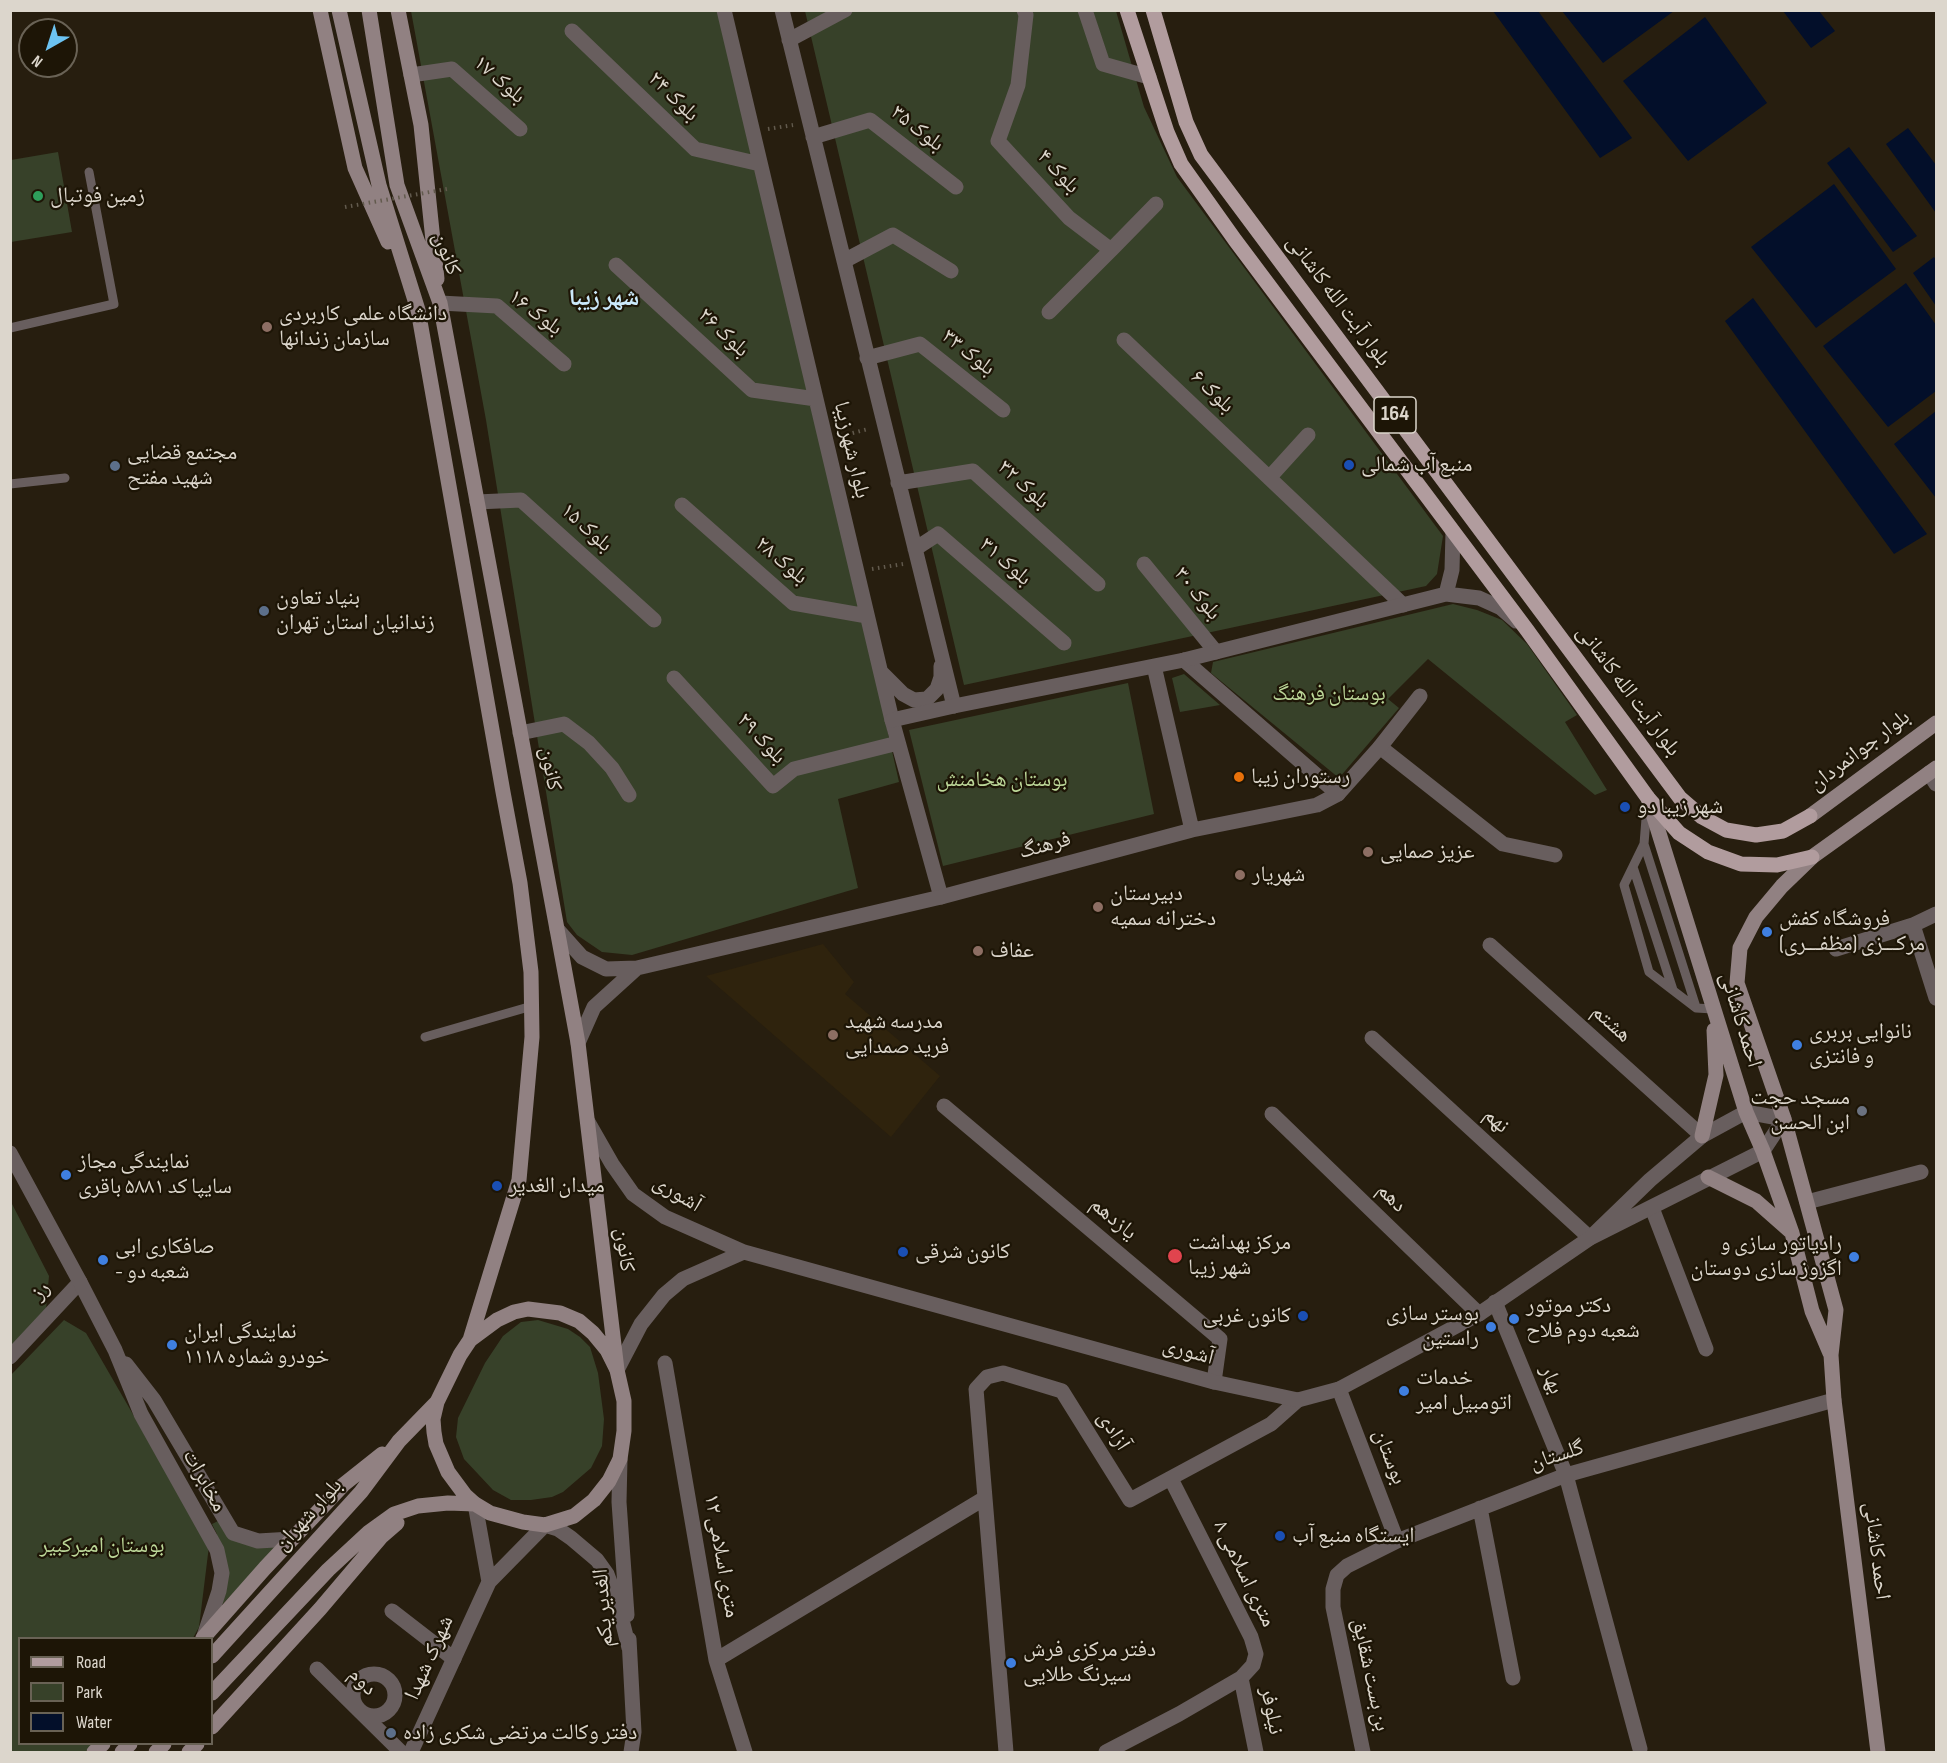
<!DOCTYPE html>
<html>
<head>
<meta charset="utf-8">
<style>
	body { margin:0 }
	#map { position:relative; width:1947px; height:1763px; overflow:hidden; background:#271e0f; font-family:"Sofia Sans Condensed",sans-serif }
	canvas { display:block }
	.frame { position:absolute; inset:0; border:12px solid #dcd6cc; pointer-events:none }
	.legend { position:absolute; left:18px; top:1637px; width:195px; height:108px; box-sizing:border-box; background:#1d1506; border:2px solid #696255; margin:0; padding:8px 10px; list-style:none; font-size:18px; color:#dcd6cc }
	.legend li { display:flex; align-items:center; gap:12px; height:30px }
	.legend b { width:30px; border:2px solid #696255 }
	.north { position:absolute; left:18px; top:18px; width:60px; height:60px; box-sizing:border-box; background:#1d1506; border:2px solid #696255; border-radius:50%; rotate:219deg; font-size:16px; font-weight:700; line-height:24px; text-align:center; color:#dcd6cc }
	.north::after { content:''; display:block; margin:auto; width:21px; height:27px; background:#6cc3f2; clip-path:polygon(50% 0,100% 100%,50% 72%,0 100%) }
</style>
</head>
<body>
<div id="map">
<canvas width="1947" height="1763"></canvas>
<div class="frame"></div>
<ul class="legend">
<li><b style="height:8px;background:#b19c9e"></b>Road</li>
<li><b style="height:16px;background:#374129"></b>Park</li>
<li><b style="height:16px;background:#030f2a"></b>Water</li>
</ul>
<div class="north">N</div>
</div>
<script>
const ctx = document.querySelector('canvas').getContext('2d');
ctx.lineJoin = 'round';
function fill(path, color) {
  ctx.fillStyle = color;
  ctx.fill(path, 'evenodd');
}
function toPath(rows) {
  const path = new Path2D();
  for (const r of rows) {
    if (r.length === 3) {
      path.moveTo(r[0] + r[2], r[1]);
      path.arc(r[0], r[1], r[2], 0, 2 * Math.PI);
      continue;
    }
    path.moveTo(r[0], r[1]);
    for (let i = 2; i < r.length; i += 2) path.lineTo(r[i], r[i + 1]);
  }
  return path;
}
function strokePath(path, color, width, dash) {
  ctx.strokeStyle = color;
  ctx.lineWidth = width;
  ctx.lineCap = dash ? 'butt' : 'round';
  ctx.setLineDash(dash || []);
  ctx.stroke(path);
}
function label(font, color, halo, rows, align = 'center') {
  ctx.font = font + ' "Sofia Sans Condensed","Noto Naskh Arabic",sans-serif';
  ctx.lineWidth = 4.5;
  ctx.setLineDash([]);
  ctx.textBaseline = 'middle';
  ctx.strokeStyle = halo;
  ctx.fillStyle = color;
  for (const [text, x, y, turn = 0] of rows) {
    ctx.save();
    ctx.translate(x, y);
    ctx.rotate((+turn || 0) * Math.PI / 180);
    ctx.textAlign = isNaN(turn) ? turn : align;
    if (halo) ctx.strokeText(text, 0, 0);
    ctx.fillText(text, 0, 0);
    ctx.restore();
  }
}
fill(toPath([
	[823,944,854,982,845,994,940,1076,891,1137,706,976]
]), '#2f230d');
fill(toPath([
	[411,11,719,11,760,164,899,782,838,799,858,888,632,955,602,952,577,935,567,922,486,420],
	[805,11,1116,11,1144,107,1177,177,1443,536,1437,574,1426,586,964,685],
	[58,152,72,232,11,242,11,160],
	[1453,604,1477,610,1502,620,1527,644,1577,715,1565,722,1607,790,1595,795,1428,659,1388,699,1399,708,1339,778,1211,673,1213,662],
	[1184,674,1220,705,1180,712,1172,678],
	[1128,683,1154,814,943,866,909,730],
	[10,1200,49,1276,46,1310,10,1348],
	[64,1320,86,1333,209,1546,199,1627,193,1638,20,1638,20,1744,93,1744,85,1752,11,1752,10,1376],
	[538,1320,568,1329,580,1337,590,1347,598,1373,604,1419,602,1446,591,1468,563,1492,552,1497,531,1500,511,1500,493,1490,464,1459,456,1437,458,1418,485,1363,503,1336,521,1322],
	[218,1521,281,1543,215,1612,217,1534,212,1524]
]), '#374129');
fill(toPath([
	[1493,11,1538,11,1632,138,1600,158],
	[1562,11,1674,11,1603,63],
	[1783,11,1819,11,1835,31,1811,48],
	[1705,17,1767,103,1688,161,1623,81],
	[1908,128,1936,165,1936,213,1886,144],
	[1849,147,1917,236,1893,252,1827,163],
	[1834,184,1896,269,1816,328,1751,247],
	[1934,257,1936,260,1936,306,1913,273],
	[1906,283,1936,325,1936,391,1888,427,1823,346],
	[1753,298,1927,534,1894,554,1725,321],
	[1936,411,1936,498,1894,444]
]), '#030f2a');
strokePath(toPath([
	[768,129,793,125],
	[841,436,868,429],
	[872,569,903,564]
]), '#625a4d', 4, [1.5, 4.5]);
strokePath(toPath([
	[10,328,114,304,89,172],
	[10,484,65,478],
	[1647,806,1644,844,1624,885,1649,972,1696,1008,1713,1009],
	[1644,844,1696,1007],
	[1633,867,1673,990],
	[425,1037,532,1006]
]), '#685e5e', 9);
strokePath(toPath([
	[724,10,892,720,941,897],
	[782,10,954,706],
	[1024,10,1026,15,1018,85,998,141,1069,218,1111,250,1156,204],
	[1085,10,1103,64,1149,77],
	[572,31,695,149,760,164],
	[789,40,845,10],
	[411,75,452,69,520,129],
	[813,137,870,120,956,187],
	[844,261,893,235,951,271],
	[616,265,752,390,816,399],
	[440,303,497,306,564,364],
	[1049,312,1111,250],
	[1124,340,1403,605],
	[867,358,920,344,1003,410],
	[1269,478,1308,435],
	[898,483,973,471,1098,584],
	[477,502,521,500,654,620],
	[682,505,793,603,867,616],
	[915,549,938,534,1064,643],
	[1144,564,1216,652],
	[1184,660,1338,794],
	[882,673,903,694,914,700,927,699,937,689,941,677,941,666],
	[674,678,773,786,794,769,898,743],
	[520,733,564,724,589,743,612,768,629,795],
	[1380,747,1503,844,1555,855],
	[1913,925,1936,998],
	[1490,945,1702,1136],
	[1836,949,1913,925,1936,914],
	[1372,1038,1590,1238],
	[944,1106,1220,1339,1214,1382],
	[1272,1114,1479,1314],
	[1807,1202,1921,1172],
	[1652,1208,1706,1349],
	[1495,1302,1566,1475,1640,1749],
	[10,1357,80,1282],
	[665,1363,716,1660,745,1752],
	[1339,1389,1397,1541],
	[985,1498,1006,1752],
	[1480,1508,1513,1678],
	[392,1611,454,1659],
	[716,1660,985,1498,976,1389,987,1377,1003,1373,1062,1391,1130,1500,1271,1424,1298,1400],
	[317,1669,401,1752],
	[374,1695,21],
	[1241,1678,1256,1752],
	[1106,1752,1179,1714,1241,1678,1253,1665,1256,1654,1251,1637,1171,1479],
	[1363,1752,1333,1607,1333,1589,1337,1575,1347,1566,1397,1541,1566,1475,1834,1400]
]), '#685e5e', 15);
strokePath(toPath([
	[1446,594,1452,570,1453,532],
	[1154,666,1192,830],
	[892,720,954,706,1184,660,1446,594,1479,598,1501,608,1516,621],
	[1929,773,1936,784],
	[557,929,582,957,606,969,637,968,941,897,1192,830,1317,805,1338,794,1380,747,1420,696],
	[578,1043,594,1007,637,968],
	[588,1122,612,1164,633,1194,665,1217,744,1252,1214,1382,1298,1400,1339,1389,1479,1314,1590,1238,1763,1151,1784,1119,1746,1112,1702,1136,1650,1180,1590,1238],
	[10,1153,80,1282,115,1350,141,1414,217,1550,222,1573,219,1591,204,1636],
	[126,1364,154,1400,233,1533,258,1541,292,1539],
	[617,1370,641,1324,664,1295,683,1279,744,1252],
	[620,1459,619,1502,627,1615],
	[475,1504,489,1582],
	[629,1639,634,1732,631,1752],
	[411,1752,489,1582,545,1525,558,1529,571,1538,597,1560,607,1574,618,1604,629,1648]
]), '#685e5e', 15);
strokePath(toPath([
	[320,10,355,168,388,242],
	[339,10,379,185,418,310,503,792,520,883,531,972,532,1037,519,1180,470,1340],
	[369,10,397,185,440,303,557,929,578,1043,617,1370],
	[398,10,421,125,437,279],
	[1648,798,1746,1112,1763,1151,1792,1233,1812,1311,1830,1353],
	[1810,816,1936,723],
	[1702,1136,1716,1075,1714,1030],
	[1708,1177,1756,1201,1790,1231],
	[528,1309,560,1313,579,1321,593,1333,607,1350,617,1370,624,1401,624,1431,620,1459,609,1481,594,1500,574,1516,545,1525,523,1522,490,1513,475,1504,465,1495,448,1472,436,1444,434,1432,433,1419,437,1402,460,1355,470,1340,497,1320,514,1312,528,1309],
	[203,1638,265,1568,343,1485,382,1454],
	[212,1656,361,1492,399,1441,437,1402],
	[212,1693,328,1570,369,1532,394,1514,418,1506,448,1503,475,1504],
	[212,1727,320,1609,382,1536,397,1523],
	[94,1752,103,1744],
	[122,1752,130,1744],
	[156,1752,164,1744],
	[189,1752,197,1744],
	[1878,1752,1834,1400,1831,1355,1836,1310,1784,1119,1737,983,1740,948,1756,917,1782,886,1812,857,1936,768]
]), '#918182', 15);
strokePath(toPath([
	[1127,10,1167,132,1181,164,1235,240,1527,630,1648,798,1679,833,1708,852,1741,864,1777,865,1812,857],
	[1153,10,1186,122,1201,155,1680,798,1702,817,1726,830,1756,835,1783,831,1810,816]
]), '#b19c9e', 15);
strokePath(toPath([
	[345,207,447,189]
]), '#625a4d', 4, [1.5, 4.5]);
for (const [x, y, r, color] of [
	[38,196,6,"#2e9e5b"],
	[267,327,6,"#8d6e63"],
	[1349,465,6,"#1a4fb4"],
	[115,466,6,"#5c6f8a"],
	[264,611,6,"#5c6f8a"],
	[1239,777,6,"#e8710a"],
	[1625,807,6,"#1a4fb4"],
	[1368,852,6,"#8d6e63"],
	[1240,875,6,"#8d6e63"],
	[1098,907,6,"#8d6e63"],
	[1767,932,6,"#3f7fe0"],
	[978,951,6,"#8d6e63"],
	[833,1035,6,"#8d6e63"],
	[1797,1045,6,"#3f7fe0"],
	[1862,1111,6,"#6b7280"],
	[66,1175,6,"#3f7fe0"],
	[497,1186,6,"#1a4fb4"],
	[903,1252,6,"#1a4fb4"],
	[1175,1256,8,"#e0444e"],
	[1854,1257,6,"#3f7fe0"],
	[103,1260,6,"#3f7fe0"],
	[1303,1316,6,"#1a4fb4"],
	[1514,1319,6,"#3f7fe0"],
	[1491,1327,6,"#3f7fe0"],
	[172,1345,6,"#3f7fe0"],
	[1404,1391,6,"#3f7fe0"],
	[1280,1536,6,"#1a4fb4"],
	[1011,1663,6,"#3f7fe0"],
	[391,1733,6,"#5c6f8a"]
]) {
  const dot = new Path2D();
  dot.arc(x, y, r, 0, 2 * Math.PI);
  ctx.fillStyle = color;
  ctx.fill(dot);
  strokePath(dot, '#1d1506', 2);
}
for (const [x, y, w] of [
	[1395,415,42]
]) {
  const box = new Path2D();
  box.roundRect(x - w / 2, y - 18, w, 36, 4.5);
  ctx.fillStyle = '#1d1506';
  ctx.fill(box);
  strokePath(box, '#dcd6cc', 1.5);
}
label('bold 21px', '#dcd6cc', null, [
	["164",1395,415]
]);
label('22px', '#dcd6cc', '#1d1506', [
	["بلوک ۱۷",499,80,41],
	["بلوک ۲۴",673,97,44],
	["بلوک ۳۵",917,129,38],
	["بلوک ۴",1058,172,47],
	["کانون",446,254,70],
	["بلوار آیت الله کاشانی",1338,301,53],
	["بلوک ۱۶",535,313,37],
	["بلوک ۲۶",723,333,43],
	["بلوک ۳۳",968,353,38],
	["بلوک ۶",1212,392,44],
	["بلوار شهرزیبا",851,450,77],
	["بلوک ۳۲",1023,485,42],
	["بلوک ۱۵",586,528,42],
	["بلوک ۲۸",781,561,40],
	["بلوک ۳۱",1005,562,41],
	["بلوک ۳۰",1197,594,51],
	["بلوار آیت الله کاشانی",1628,691,53],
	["بلوک ۲۹",761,739,47],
	["بلوار جوانمردان",1860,751,-37],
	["کانون",550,769,80],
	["فرهنگ",1045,846,-15],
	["احمد کاشانی",1740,1020,73],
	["هشتم",1611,1024,42],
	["نهم",1496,1121,43],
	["آشوری",677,1194,31],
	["دهم",1391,1198,44],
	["یازدهم",1113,1219,40],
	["کانون",624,1250,83],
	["رز",41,1291,-47],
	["آشوری",1188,1352,15],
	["بهار",1551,1380,68],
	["آزادی",1113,1431,58],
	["گلستان",1557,1456,-18],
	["بوستان",1389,1457,69],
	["مخابرات",204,1481,61],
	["بلوار شهران",309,1515,-48],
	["احمد کاشانی",1876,1551,83],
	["۱۲ متری اسلامی",721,1556,80],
	["۸ متری اسلامی",1244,1574,64],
	["الغدیر یکم",604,1608,-94],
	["شهرک شهدا",430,1658,-66],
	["بن بست شقایق",1370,1675,78],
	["دوم",362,1682,45],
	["نیلوفر",1271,1711,79]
]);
label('22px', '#dcd6cc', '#1d1506', [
	["زمین فوتبال",50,196],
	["دانشگاه علمی کاربردی",279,314],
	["سازمان زندانها",279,339],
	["مجتمع قضایی",127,453],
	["شهید مفتح",127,478],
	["منبع آب شمالی",1361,465],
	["بنیاد تعاون",276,598],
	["زندانیان استان تهران",276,623],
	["رستوران زیبا",1251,777],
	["شهر زیبا دو",1637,807],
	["عزیز صمایی",1380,852],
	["شهریار",1252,875],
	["دبیرستان",1110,894],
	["دخترانه سمیه",1110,919],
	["فروشگاه کفش",1779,919],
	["مرکـــزی (مظفـــری)",1779,944],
	["عفاف",990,951],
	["مدرسه شهید",845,1022],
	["فرید صمدایی",845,1047],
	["نانوایی بربری",1809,1032],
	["و فانتزی",1809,1057],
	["مسجد حجت",1850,1098,"right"],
	["ابن الحسن",1850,1123,"right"],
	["نمایندگی مجاز",78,1162],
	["سایپا کد ۵۸۸۱ باقری",78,1187],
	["میدان الغدیر",509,1186],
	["مرکز بهداشت",1188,1243],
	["شهر زیبا",1188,1268],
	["رادیاتور سازی و",1842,1244,"right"],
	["اگزوز سازی دوستان",1842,1269,"right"],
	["صافکاری ابی",115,1247],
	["- شعبه دو",115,1272],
	["کانون شرقی",915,1252],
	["دکتر موتور",1526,1306],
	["شعبه دوم فلاح",1526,1331],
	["بوستر سازی",1479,1314,"right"],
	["راستین",1479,1339,"right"],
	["کانون غربی",1291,1316,"right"],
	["نمایندگی ایران",184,1332],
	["خودرو شماره ۱۱۱۸",184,1357],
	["خدمات",1416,1378],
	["اتومبیل امیر",1416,1403],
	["ایستگاه منبع آب",1292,1536],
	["دفتر مرکزی فرش",1023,1650],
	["سیرنگ طلایی",1023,1675],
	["دفتر وکالت مرتضی شکری زاده",403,1733]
], 'left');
label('22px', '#bcd798', '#1d1506', [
	["بوستان فرهنگ",1329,694],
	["بوستان هخامنش",1002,780],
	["بوستان امیرکبیر",102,1546]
]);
label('bold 24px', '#cbe9fb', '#1d1506', [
	["شهر زیبا",604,299]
]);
</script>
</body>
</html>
